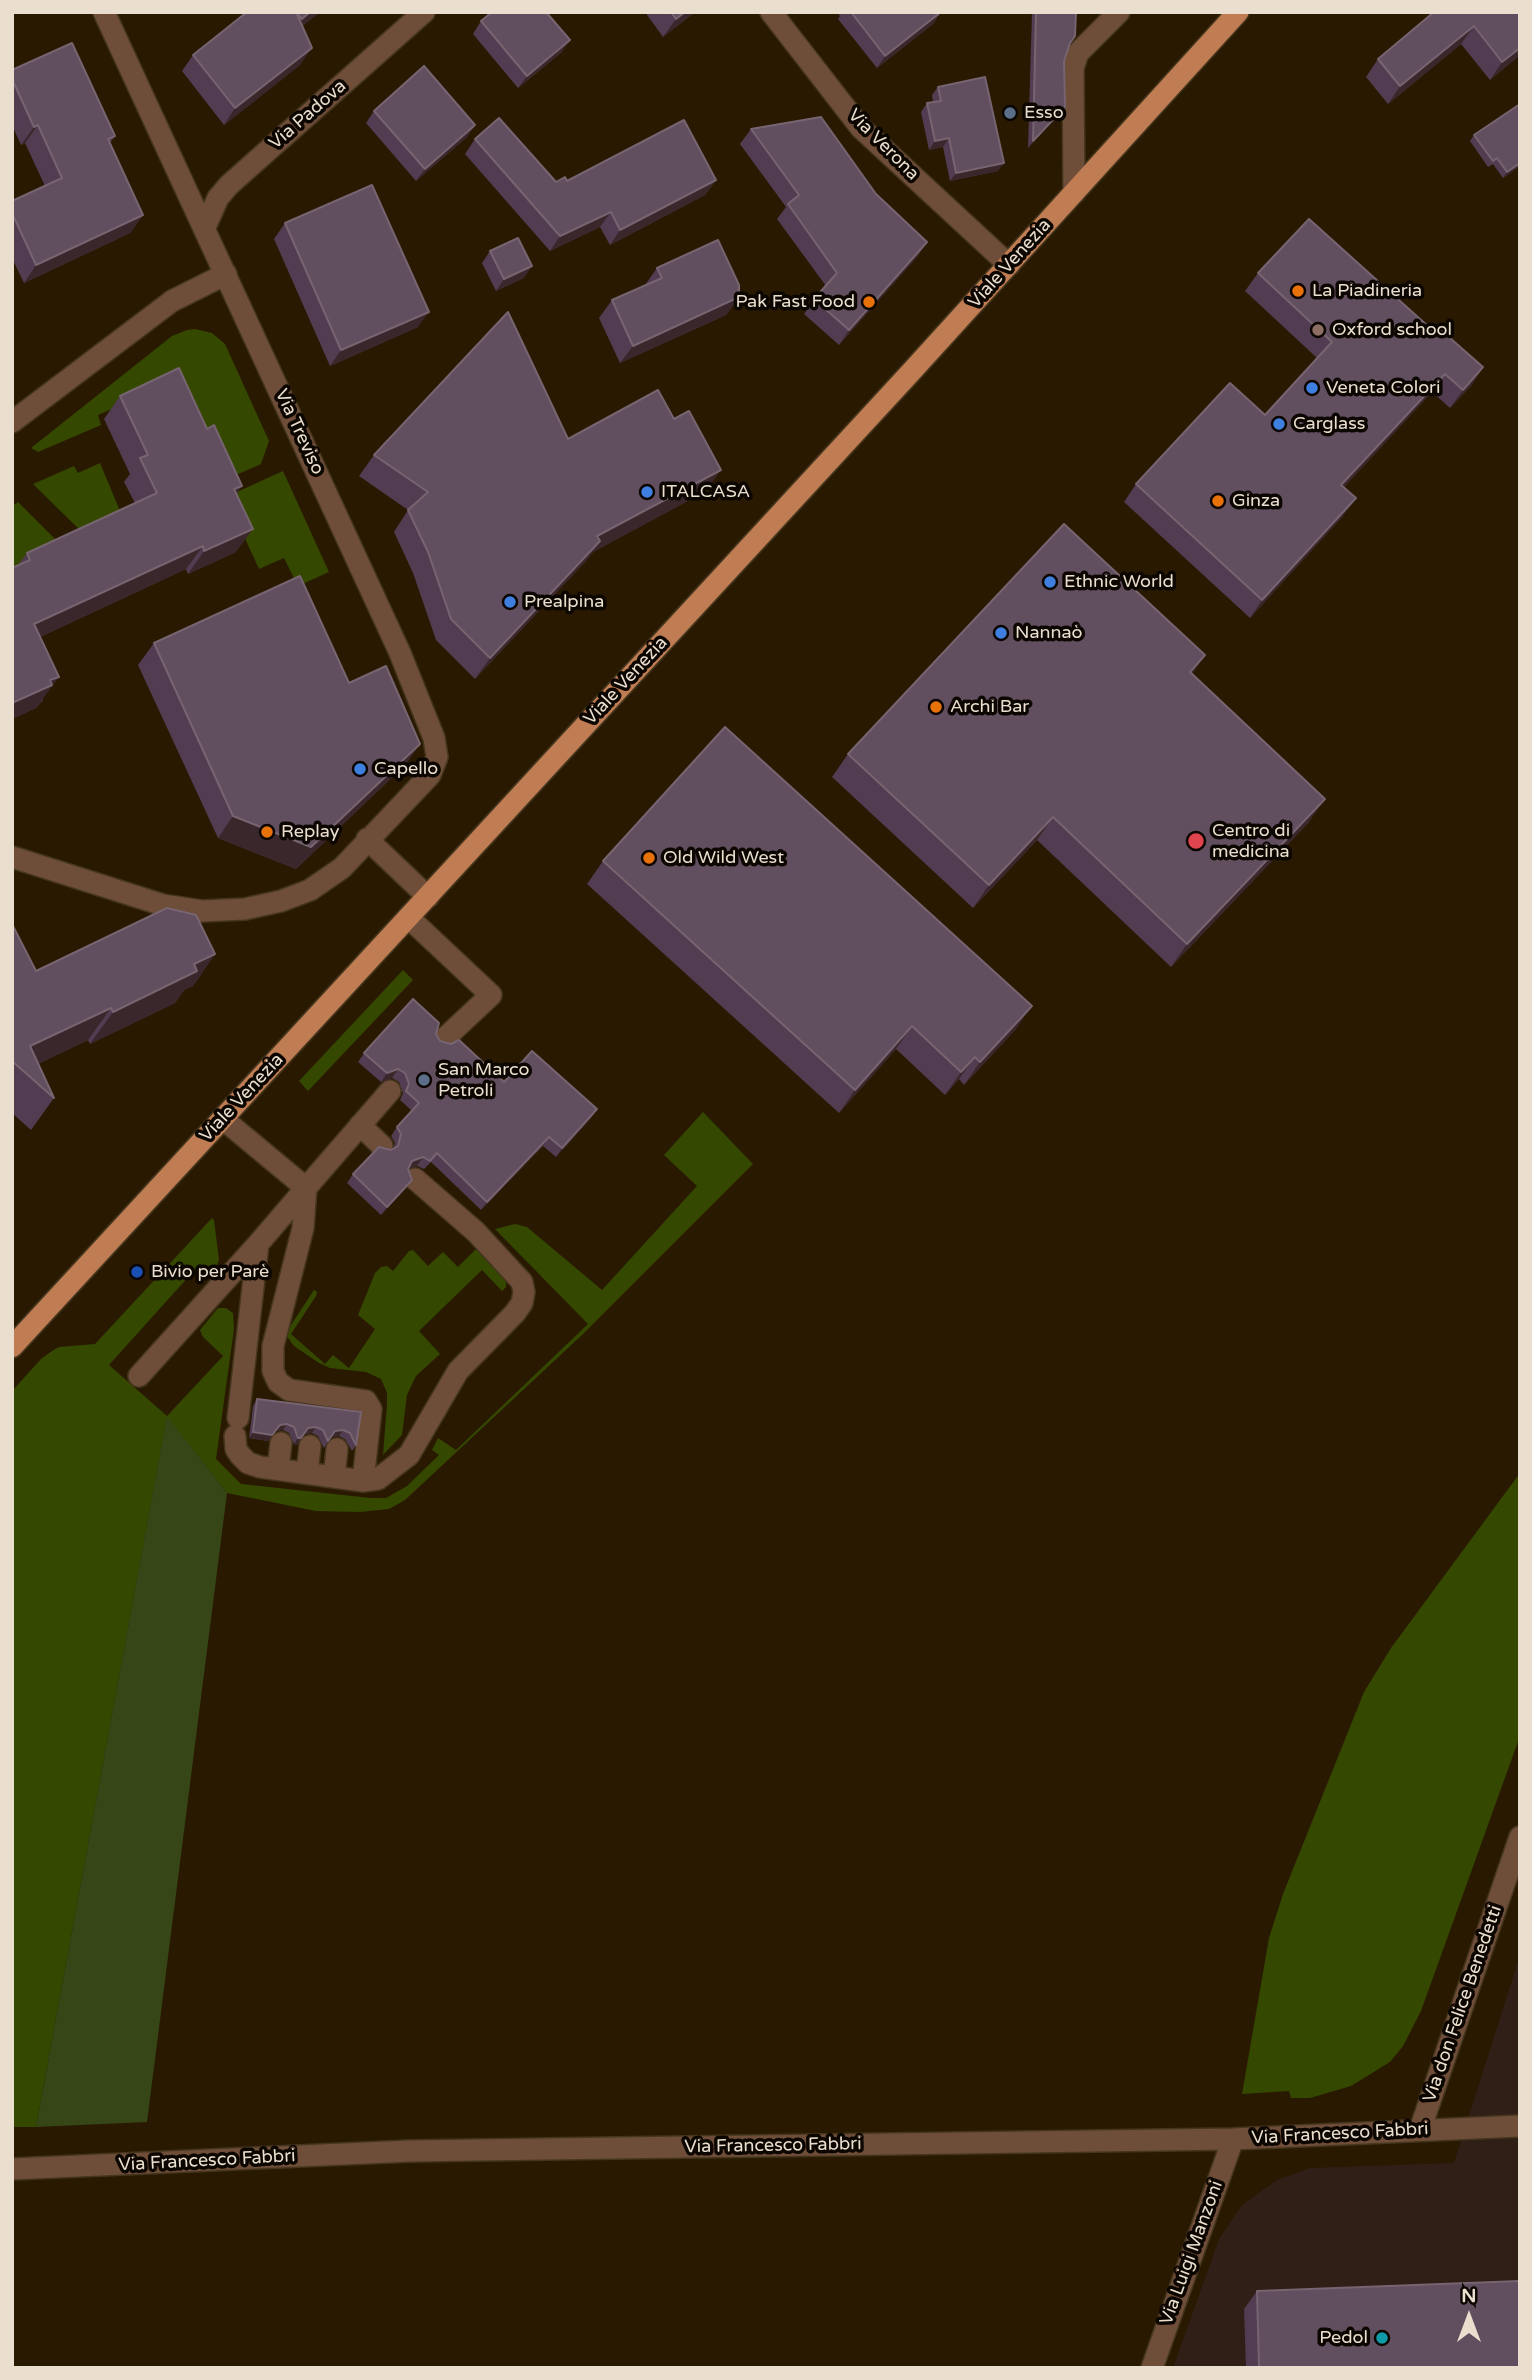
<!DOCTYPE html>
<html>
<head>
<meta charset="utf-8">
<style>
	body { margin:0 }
	#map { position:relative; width:1532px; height:2380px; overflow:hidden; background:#291900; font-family:"Varela Round",sans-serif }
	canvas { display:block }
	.frame { position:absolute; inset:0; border:14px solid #eadfcf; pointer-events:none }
	.north { position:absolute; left:1434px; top:2282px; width:70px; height:70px; -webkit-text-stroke:5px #0c0600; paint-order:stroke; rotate:0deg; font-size:19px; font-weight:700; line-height:28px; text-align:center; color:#eadfcf }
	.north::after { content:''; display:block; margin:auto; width:24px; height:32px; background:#eadfcf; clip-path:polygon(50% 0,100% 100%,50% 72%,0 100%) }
</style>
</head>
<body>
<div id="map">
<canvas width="1532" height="2380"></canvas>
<div class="frame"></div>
<div class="north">N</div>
</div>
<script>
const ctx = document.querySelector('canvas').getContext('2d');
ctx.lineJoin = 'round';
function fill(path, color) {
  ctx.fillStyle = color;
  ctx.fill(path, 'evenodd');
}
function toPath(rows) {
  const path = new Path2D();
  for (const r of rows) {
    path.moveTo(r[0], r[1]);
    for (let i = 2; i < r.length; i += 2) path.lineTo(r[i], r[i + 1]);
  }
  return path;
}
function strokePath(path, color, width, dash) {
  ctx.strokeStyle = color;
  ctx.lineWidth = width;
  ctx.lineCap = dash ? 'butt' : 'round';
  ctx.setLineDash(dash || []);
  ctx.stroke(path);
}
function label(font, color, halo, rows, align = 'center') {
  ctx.font = font + ' "Varela Round",sans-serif';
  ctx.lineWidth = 7;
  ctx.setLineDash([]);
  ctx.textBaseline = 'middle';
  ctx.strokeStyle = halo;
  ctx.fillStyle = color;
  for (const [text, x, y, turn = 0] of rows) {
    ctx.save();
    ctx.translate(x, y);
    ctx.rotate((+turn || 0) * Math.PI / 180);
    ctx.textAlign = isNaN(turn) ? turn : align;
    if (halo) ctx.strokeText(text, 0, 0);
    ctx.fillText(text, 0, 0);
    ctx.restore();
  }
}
fill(toPath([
	[1520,1955,1520,2368,1173,2368,1219,2239,1242,2205,1277,2180,1310,2168,1454,2163]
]), '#2f1f17');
fill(toPath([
	[195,329,212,333,225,344,269,441,261,464,220,482,165,386,98,415,101,425,38,452,31,448,172,336,187,330],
	[100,463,123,518,85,535,33,484,74,466,78,473],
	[283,471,329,572,298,586,284,558,259,569,226,497],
	[18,502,61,545,12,568,12,506],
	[403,970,413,980,308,1091,299,1081],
	[703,1112,753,1164,582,1335,405,1500,389,1509,360,1512,316,1511,227,1493,167,1417,36,2127,12,2127,12,1391,41,1359,52,1351,59,1347,95,1344,212,1218,214,1220,219,1260,216,1267,210,1273,200,1264,109,1365,167,1416,223,1356,203,1337,200,1330,218,1308,226,1308,233,1313,234,1329,216,1459,241,1484,371,1498,386,1498,407,1486,439,1455,432,1450,438,1438,456,1450,588,1324,495,1229,515,1224,527,1227,602,1290,697,1186,664,1155],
	[477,1248,506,1278,506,1287,502,1291,482,1270,419,1331,440,1354,416,1376,407,1395,402,1435,383,1455,387,1404,387,1393,381,1379,366,1372,330,1368,319,1363,294,1346,285,1334,314,1290,317,1292,316,1296,291,1334,325,1364,333,1355,349,1368,375,1329,358,1315,375,1273,381,1267,387,1266,393,1271,409,1251,413,1250,428,1266,443,1252,458,1267],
	[1520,1473,1520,1736,1421,2011,1403,2046,1390,2062,1351,2086,1310,2098,1291,2098,1289,2091,1242,2094,1269,1938,1283,1894,1364,1692,1391,1648]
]), '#354800');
fill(toPath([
	[167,1416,227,1493,147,2122,36,2127]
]), '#374617');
const minor = toPath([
	[771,12,861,128,1009,265],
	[1074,193,1073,68,1078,53,1119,12],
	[205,227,218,198,229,185,424,12],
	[12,422,172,301,226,274],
	[367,839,428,897],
	[12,857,163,905,202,911,245,909,281,901,310,890,342,868,430,775,437,757,434,738,400,653,104,12],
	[409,918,491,995,443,1040],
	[223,1119,306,1188,390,1091],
	[360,1125,382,1146],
	[306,1188,303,1228,273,1346,273,1371,278,1382,289,1390,366,1401,371,1409,363,1481],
	[139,1376,258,1244,306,1188],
	[238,1418,258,1244],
	[235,1436,236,1449,240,1455,248,1463,260,1467,363,1481,378,1479,409,1455,458,1371,515,1313,522,1303,524,1292,522,1282,476,1232,415,1179],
	[278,1469,281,1443],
	[307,1473,310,1446],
	[334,1477,337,1449],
	[1420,2130,1520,1837],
	[12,2169,410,2151,1233,2139,1520,2126],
	[1152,2368,1233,2139]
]);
const major = toPath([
	[12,1347,911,372,1238,12]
]);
strokePath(minor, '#44351d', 24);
strokePath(major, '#44351d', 24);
strokePath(minor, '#6e4d39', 21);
strokePath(major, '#c07c52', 21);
fill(toPath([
	[247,12,320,12,302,26,300,65,224,125,182,71,193,55],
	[645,12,695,12,663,37],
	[837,12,941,12,933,24,877,68,838,19,840,16],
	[1032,12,1076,12,1070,43,1064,61,1060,113,1028,148],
	[1434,12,1520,13,1520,55,1490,80,1461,44,1388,104,1366,77,1378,59],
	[481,21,562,52,518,88,473,34],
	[12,79,115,136,110,143,143,215,130,233,24,283,12,258,12,201,45,186,25,143,21,145,12,125],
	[938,87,998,171,950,181,943,147,929,150,921,112,927,103,933,102,932,95],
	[1520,104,1520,166,1503,178,1493,164,1488,167,1470,141,1474,135],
	[374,111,475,125,467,137,416,181,366,123],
	[751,129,876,194,927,242,917,257,839,345,804,314,814,299,826,286,777,219,786,207,740,144],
	[475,139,556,182,567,181,716,180,705,195,610,245,600,227,550,251,465,154],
	[285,223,418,327,330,366,274,239],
	[490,251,524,278,496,291,482,263],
	[657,268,739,297,726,315,620,363,599,318,612,300,645,285],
	[1258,273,1430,328,1483,367,1471,386,1450,408,1432,392,1344,487,1343,516,1250,618,1124,502,1136,484,1265,415,1317,358,1245,291],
	[120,396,237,494,236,552,188,574,186,569,40,637,43,700,36,708,12,719,12,568,18,565,27,553,135,503,124,482,130,474,104,419],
	[568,439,706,491,593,552,585,562,475,679,436,640,413,573,394,532,408,510,359,476,374,455],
	[154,643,349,683,420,744,404,766,296,869,218,838,138,665],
	[1205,655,1192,674,1309,822,1171,967,1037,840,973,908,832,777,848,754],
	[603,861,1016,1029,964,1085,959,1079,945,1095,896,1049,839,1113,587,884],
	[12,924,36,971,215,954,193,986,184,990,175,1003,90,1044,88,1040,38,1064,54,1098,31,1130,12,1113],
	[436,1034,440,1041,504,1082,597,1109,591,1118,556,1157,543,1146,481,1210,431,1162,424,1169,417,1166,408,1169,406,1188,381,1215,347,1183,353,1174,393,1149,395,1143,391,1136,397,1127,412,1111,400,1100,403,1093,399,1082,392,1078,381,1082,358,1062,364,1053],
	[257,1399,361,1412,356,1445,352,1451,345,1439,339,1436,331,1437,324,1448,318,1436,312,1433,304,1434,297,1445,294,1444,289,1433,283,1430,275,1431,268,1441,249,1438,253,1406],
	[1257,2291,1520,2368,1246,2368,1244,2309]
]), '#513c51');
fill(toPath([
	[310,12,320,12,290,35,302,19],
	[685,12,695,12,663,37,676,19],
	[941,12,933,24,877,68,885,56],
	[1474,26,1461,44,1388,104,1400,86],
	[570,40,562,52,518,88,527,76],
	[312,48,300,65,224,125,235,108],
	[1520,48,1520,55,1490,80,1502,62],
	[1065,107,1060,113,1028,148,1033,141],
	[38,125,25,143,21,145,34,127],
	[475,125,467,137,416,181,425,169],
	[949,138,943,147,929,150,935,141],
	[1004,163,998,171,950,181,956,173],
	[1520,163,1520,166,1503,178,1507,172],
	[716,180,705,195,610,245,620,230],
	[611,212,600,227,550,251,560,236],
	[143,215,130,233,24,283,36,265],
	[927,242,917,257,839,345,849,330],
	[532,266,524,278,496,291,504,279],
	[739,297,726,315,620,363,633,346],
	[429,312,418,327,330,366,341,350],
	[1483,367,1471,386,1450,408,1463,390],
	[1445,374,1432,392,1329,503,1341,485],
	[721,470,706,491,593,552,585,562,475,679,490,658,597,536],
	[242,486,226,509,234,489],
	[1356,498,1343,516,1250,618,1262,600],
	[253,529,236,552,188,574,204,551],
	[203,546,186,569,18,647,34,624],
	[1205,655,1189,678,1190,672],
	[59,677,36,708,12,719,12,703,50,680],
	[420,744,404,766,296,869,218,838,233,816],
	[1325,799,1309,822,1171,967,1187,944],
	[1053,817,1037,840,973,908,989,885],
	[215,954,193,986,184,990,175,1003,90,1044,113,1012,194,964],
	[1032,1006,1016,1029,964,1085,980,1062],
	[111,1008,88,1040,23,1071,30,1046],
	[912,1026,896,1049,839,1113,855,1090],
	[975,1057,959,1079,945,1095,961,1072],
	[398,1069,392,1078,381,1082,387,1073],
	[597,1109,591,1118,556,1157,562,1148],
	[549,1137,543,1146,481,1210,487,1202],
	[423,1157,417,1166,406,1170,412,1161],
	[412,1180,406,1188,381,1215,387,1207],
	[287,1424,283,1430,275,1431,280,1425],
	[316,1427,312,1433,304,1434,308,1428],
	[343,1430,339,1436,331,1437,335,1431],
	[253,1432,272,1435,268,1441,249,1438],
	[298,1438,301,1438,297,1445,294,1444]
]), '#3a272b');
const building = toPath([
	[247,12,296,12,312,48,235,108,193,55,247,12],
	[296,12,310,12,302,19,296,12],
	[492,12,546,12,570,40,527,76,481,21,492,12],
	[671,12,685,12,676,19,671,12],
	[851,12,941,12,885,56,851,12],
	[1036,12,1076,12,1075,36,1070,43,1064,61,1065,107,1033,141,1036,12],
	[1434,12,1519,12,1520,48,1502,62,1474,26,1400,86,1378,59,1434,12],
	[72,43,115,136,108,139,143,215,36,265,12,213,12,201,62,178,38,125,34,127,12,79,12,70,72,43],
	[424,66,475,125,425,169,374,111,424,66],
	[985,77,1004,163,956,173,949,138,935,141,927,103,941,101,938,87,985,77],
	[1520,104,1520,163,1507,172,1497,158,1493,161,1474,135,1520,104],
	[821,117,876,194,927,242,849,330,814,299,837,273,788,204,799,195,751,129,821,117],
	[499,118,556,182,565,177,567,181,684,120,716,180,620,230,611,212,560,236,475,139,499,118],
	[372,185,429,312,341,350,285,223,372,185],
	[1309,219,1430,328,1434,324,1483,367,1463,390,1445,374,1341,485,1356,498,1262,600,1136,484,1230,383,1265,415,1332,342,1258,273,1309,219],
	[518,238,532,266,504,279,490,251,518,238],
	[718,240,739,285,739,297,633,346,612,300,662,278,657,268,718,240],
	[508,312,568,439,658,390,674,419,689,411,721,470,597,536,600,541,490,658,451,619,428,552,408,510,428,492,374,455,508,312],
	[179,368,207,429,214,425,242,486,234,489,253,529,204,551,203,546,34,624,59,677,50,680,52,685,12,703,12,568,30,560,27,553,157,493,140,458,148,455,120,396,179,368],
	[1064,524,1205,655,1190,672,1325,799,1187,944,1053,817,989,885,848,754,1064,524],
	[300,576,349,683,386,666,420,744,311,847,233,816,154,643,300,576],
	[725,727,1032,1006,980,1062,975,1057,961,1072,912,1026,855,1090,603,861,725,727],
	[167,908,196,915,215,954,194,964,197,971,113,1012,111,1008,30,1046,54,1098,12,1061,12,924,36,971,167,908],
	[413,999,439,1023,436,1034,440,1041,451,1044,459,1040,504,1082,532,1051,597,1109,562,1148,549,1137,487,1202,437,1153,430,1161,423,1157,412,1161,408,1169,412,1180,387,1207,353,1174,379,1147,391,1150,398,1146,401,1134,397,1127,419,1103,406,1091,409,1084,405,1073,398,1069,387,1073,364,1053,413,999],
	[257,1399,361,1412,356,1445,350,1433,343,1430,335,1431,328,1441,323,1430,316,1427,308,1428,301,1438,298,1438,294,1427,287,1424,280,1425,272,1435,253,1432,257,1399],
	[1520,2281,1520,2368,1259,2368,1257,2291,1520,2281]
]);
fill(building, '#614e5f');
strokePath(building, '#766470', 2);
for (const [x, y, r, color] of [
	[1010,113,7,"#5c6f8a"],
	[1298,291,7,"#e8710a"],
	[869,302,7,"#e8710a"],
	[1318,330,7,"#8d6e63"],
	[1312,388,7,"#3f7fe0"],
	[1279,424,7,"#3f7fe0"],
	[647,492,7,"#3f7fe0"],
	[1218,501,7,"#e8710a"],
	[1050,582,7,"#3f7fe0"],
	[510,602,7,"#3f7fe0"],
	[1001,633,7,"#3f7fe0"],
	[936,707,7,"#e8710a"],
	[360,769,7,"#3f7fe0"],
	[267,832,7,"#e8710a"],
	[1196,841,9,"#e0444e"],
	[649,858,7,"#e8710a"],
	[424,1080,7,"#5c6f8a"],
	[137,1272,7,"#1a4fb4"],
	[1382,2338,7,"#0f9aa8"]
]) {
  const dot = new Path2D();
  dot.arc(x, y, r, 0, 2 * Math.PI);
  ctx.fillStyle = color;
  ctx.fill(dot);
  strokePath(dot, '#0c0600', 2.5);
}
label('18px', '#eadfcf', '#0c0600', [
	["Esso",1024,113],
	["La Piadineria",1312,291],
	["Pak Fast Food",855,302,"right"],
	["Oxford school",1332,330],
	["Veneta Colori",1326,388],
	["Carglass",1293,424],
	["ITALCASA",661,492],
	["Ginza",1232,501],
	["Ethnic World",1064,582],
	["Prealpina",524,602],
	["Nannaò",1015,633],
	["Archi Bar",950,707],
	["Capello",374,769],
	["Centro di",1212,831],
	["medicina",1212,852],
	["Replay",281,832],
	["Old Wild West",663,858],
	["San Marco",438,1070],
	["Petroli",438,1091],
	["Bivio per Parè",151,1272],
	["Pedol",1368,2338,"right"]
], 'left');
label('18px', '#eadfcf', '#0c0600', [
	["Via Padova",308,115,-41],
	["Via Verona",883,145,45],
	["Viale Venezia",1010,264,-48],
	["Via Treviso",299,432,65],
	["Viale Venezia",626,681,-47],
	["Viale Venezia",242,1098,-47],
	["Via don Felice Benedetti",1463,2004,-71],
	["Via Francesco Fabbri",1340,2134,-3],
	["Via Francesco Fabbri",773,2146,-1],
	["Via Francesco Fabbri",207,2161,-3],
	["Via Luigi Manzoni",1192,2253,-70]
]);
</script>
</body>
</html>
